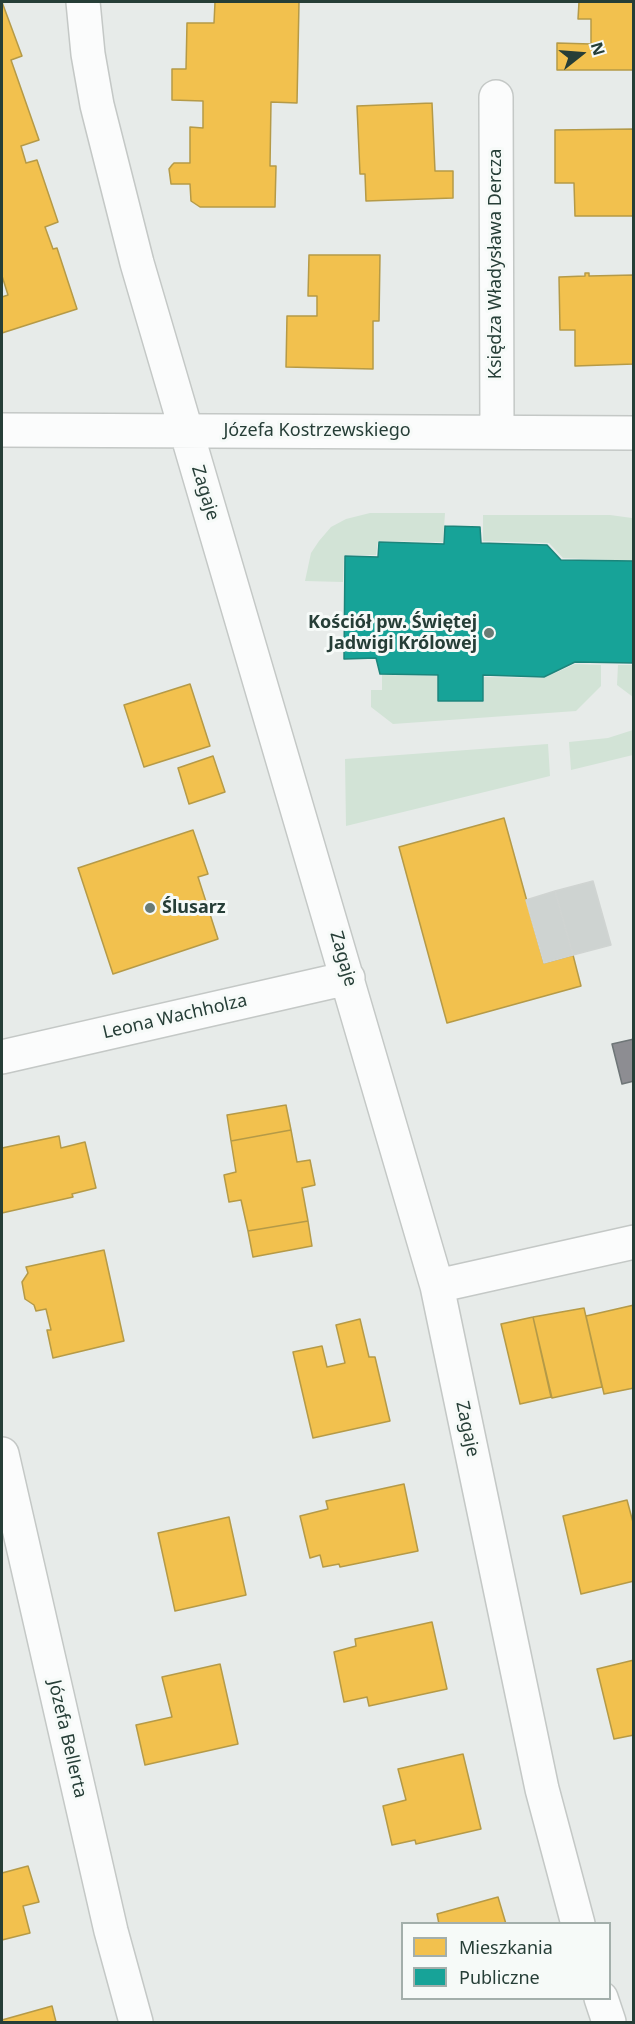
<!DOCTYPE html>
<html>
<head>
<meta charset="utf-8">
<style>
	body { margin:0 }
	#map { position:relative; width:635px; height:2024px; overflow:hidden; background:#e7ebe9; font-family:"Noto Sans",sans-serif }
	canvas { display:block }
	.frame { position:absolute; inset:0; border:3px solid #263e37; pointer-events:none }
	.legend { position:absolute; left:401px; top:1922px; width:210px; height:78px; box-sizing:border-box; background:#f6faf8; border:2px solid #a3afab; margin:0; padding:8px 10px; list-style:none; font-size:18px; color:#263e37 }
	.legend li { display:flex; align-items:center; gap:12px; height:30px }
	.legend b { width:30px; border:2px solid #a3afab }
	.north { position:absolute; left:551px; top:24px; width:60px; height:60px; -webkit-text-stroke:4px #f6faf8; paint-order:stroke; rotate:73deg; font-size:16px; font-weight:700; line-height:24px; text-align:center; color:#263e37 }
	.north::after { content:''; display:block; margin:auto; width:21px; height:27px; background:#263e37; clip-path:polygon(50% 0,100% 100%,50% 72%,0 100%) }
</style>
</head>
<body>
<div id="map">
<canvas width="635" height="2024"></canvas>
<div class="frame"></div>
<ul class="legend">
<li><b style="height:16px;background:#f2c14e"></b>Mieszkania</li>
<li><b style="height:16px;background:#17a398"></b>Publiczne</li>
</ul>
<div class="north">N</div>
</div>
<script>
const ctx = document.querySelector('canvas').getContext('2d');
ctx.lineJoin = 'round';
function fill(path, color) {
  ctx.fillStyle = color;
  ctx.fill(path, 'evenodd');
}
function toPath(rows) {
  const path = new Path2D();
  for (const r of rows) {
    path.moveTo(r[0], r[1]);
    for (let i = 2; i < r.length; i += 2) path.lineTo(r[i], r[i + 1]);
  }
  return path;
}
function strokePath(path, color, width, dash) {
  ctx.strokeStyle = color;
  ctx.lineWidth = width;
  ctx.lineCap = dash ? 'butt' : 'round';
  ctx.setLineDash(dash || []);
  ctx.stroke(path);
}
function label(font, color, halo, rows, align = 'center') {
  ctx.font = font + ' "Noto Sans",sans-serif';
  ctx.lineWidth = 6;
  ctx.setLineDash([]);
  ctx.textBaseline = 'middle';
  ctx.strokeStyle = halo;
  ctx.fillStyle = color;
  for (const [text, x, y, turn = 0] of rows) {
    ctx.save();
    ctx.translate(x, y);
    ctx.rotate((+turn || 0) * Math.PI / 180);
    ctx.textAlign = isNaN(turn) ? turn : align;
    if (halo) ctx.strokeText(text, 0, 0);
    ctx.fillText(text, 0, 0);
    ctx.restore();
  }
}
fill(toPath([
	[370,513,445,513,443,542,378,541,376,555,344,555,343,582,305,581,311,553,319,541,331,527,346,519],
	[483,515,610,515,632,518,633,561,563,558,549,543,483,541],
	[575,664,601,665,601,686,576,711,393,724,371,707,371,690,382,690,382,675,437,676,437,702,484,702,484,677,544,678],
	[618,665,633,665,633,697,617,685],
	[633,730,633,755,571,770,569,742,608,738],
	[548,744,550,776,346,826,345,759]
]), '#d2e3d6');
const homes = toPath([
	[2,2,22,56,11,60,39,140,21,146,26,163,37,160,58,222,45,227,53,249,57,248,77,309,2,333,2,297,8,295,2,276,2,2],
	[215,2,299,2,297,103,271,102,270,166,276,166,275,207,200,207,191,201,190,184,171,184,169,169,172,165,174,163,190,163,190,127,203,128,203,101,172,100,172,69,186,69,187,23,214,23,215,2],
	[579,2,634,2,634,70,557,70,557,43,591,44,591,19,578,19,579,2],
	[432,103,435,171,453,171,453,198,366,201,365,174,360,174,357,106,432,103],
	[634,129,634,216,575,216,574,183,555,183,555,130,634,129],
	[309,255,380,255,379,321,373,321,373,369,286,367,287,316,317,316,317,296,308,296,309,255],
	[585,273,589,273,589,276,634,275,634,364,575,366,575,330,560,330,559,277,585,276,585,273],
	[190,684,210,746,144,767,124,705,190,684],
	[213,756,225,792,189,804,178,768,213,756],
	[504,818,544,963,573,955,581,986,447,1023,399,847,504,818],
	[193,830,208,874,198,877,218,939,113,974,78,868,193,830],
	[286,1105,291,1130,231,1141,227,1115,286,1105],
	[291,1130,297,1162,310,1160,315,1185,302,1188,308,1221,248,1231,241,1200,229,1202,224,1175,236,1172,231,1141,291,1130],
	[59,1136,61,1148,85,1142,96,1188,72,1194,73,1197,2,1213,2,1148,59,1136],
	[308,1221,312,1246,253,1257,248,1231,308,1221],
	[104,1250,124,1341,53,1358,47,1330,51,1330,46,1309,36,1311,34,1305,25,1299,22,1282,28,1273,26,1267,104,1250],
	[634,1305,634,1388,604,1394,586,1316,634,1305],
	[584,1308,602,1387,552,1398,533,1317,584,1308],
	[533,1317,551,1397,520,1404,501,1324,533,1317],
	[360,1319,369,1357,375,1357,390,1421,313,1438,293,1352,322,1346,327,1367,345,1363,336,1325,360,1319],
	[404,1484,418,1551,340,1567,339,1564,323,1567,320,1555,310,1558,300,1516,328,1509,326,1501,404,1484],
	[627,1500,634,1526,634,1581,581,1594,563,1516,627,1500],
	[229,1517,246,1595,175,1611,158,1533,229,1517],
	[432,1622,447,1689,369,1706,367,1697,344,1702,334,1652,356,1646,355,1639,432,1622],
	[634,1660,634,1735,614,1739,597,1669,634,1660],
	[220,1664,238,1744,145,1765,136,1725,172,1717,162,1677,220,1664],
	[463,1754,481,1829,416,1844,415,1840,392,1845,383,1806,406,1800,398,1769,463,1754],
	[28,1866,39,1902,23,1906,30,1933,2,1940,2,1873,28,1866],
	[498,1897,506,1924,439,1924,437,1914,498,1897],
	[52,2006,56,2022,2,2022,2,2020,52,2006]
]);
fill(homes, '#f2c14e');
strokePath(homes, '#b59a47', 1.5);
const public = toPath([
	[445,526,480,527,481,543,547,545,561,560,634,561,634,663,575,662,544,677,483,675,483,701,438,701,438,675,380,674,376,658,344,659,345,556,378,557,379,542,444,544,445,526]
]);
fill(public, '#17a398');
strokePath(public, '#1c857b', 1.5);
const industry = toPath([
	[634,1039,634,1081,622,1084,612,1044,634,1039]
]);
fill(industry, '#8d8d92');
strokePath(industry, '#6e7577', 1.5);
const building = toPath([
	[593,881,611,945,573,955,555,891,593,881],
	[555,891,573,955,544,963,526,900,555,891]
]);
fill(building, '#ced3d1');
strokePath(building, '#d0d4d2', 1.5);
const minor = toPath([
	[83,2,88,54,97,105,137,263,437,1286,542,1789,578,1924],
	[496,97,497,432],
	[2,430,634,433],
	[2,1057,348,978],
	[437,1286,634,1242],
	[2,1454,111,1931,136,2022],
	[601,1998,609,2022]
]);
strokePath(minor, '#c4c8c6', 36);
strokePath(minor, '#fbfcfc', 33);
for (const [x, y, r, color] of [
	[489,633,6,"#6a7b75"],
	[150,908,6,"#6a7b75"]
]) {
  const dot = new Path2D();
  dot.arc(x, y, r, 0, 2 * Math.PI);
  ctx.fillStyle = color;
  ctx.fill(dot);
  strokePath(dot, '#f6faf8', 2);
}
label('18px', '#263e37', '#f6faf8', [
	["Księdza Władysława Dercza",496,264,-90],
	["Józefa Kostrzewskiego",317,431],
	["Zagaje",205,493,73],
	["Zagaje",343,959,74],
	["Leona Wachholza",175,1017,-13],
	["Zagaje",467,1429,78],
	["Józefa Bellerta",67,1739,77]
]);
label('bold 18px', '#263e37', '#f6faf8', [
	["Kościół pw. Świętej",477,623],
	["Jadwigi Królowej",477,644],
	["Ślusarz",162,908,"left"]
], 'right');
</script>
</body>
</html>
